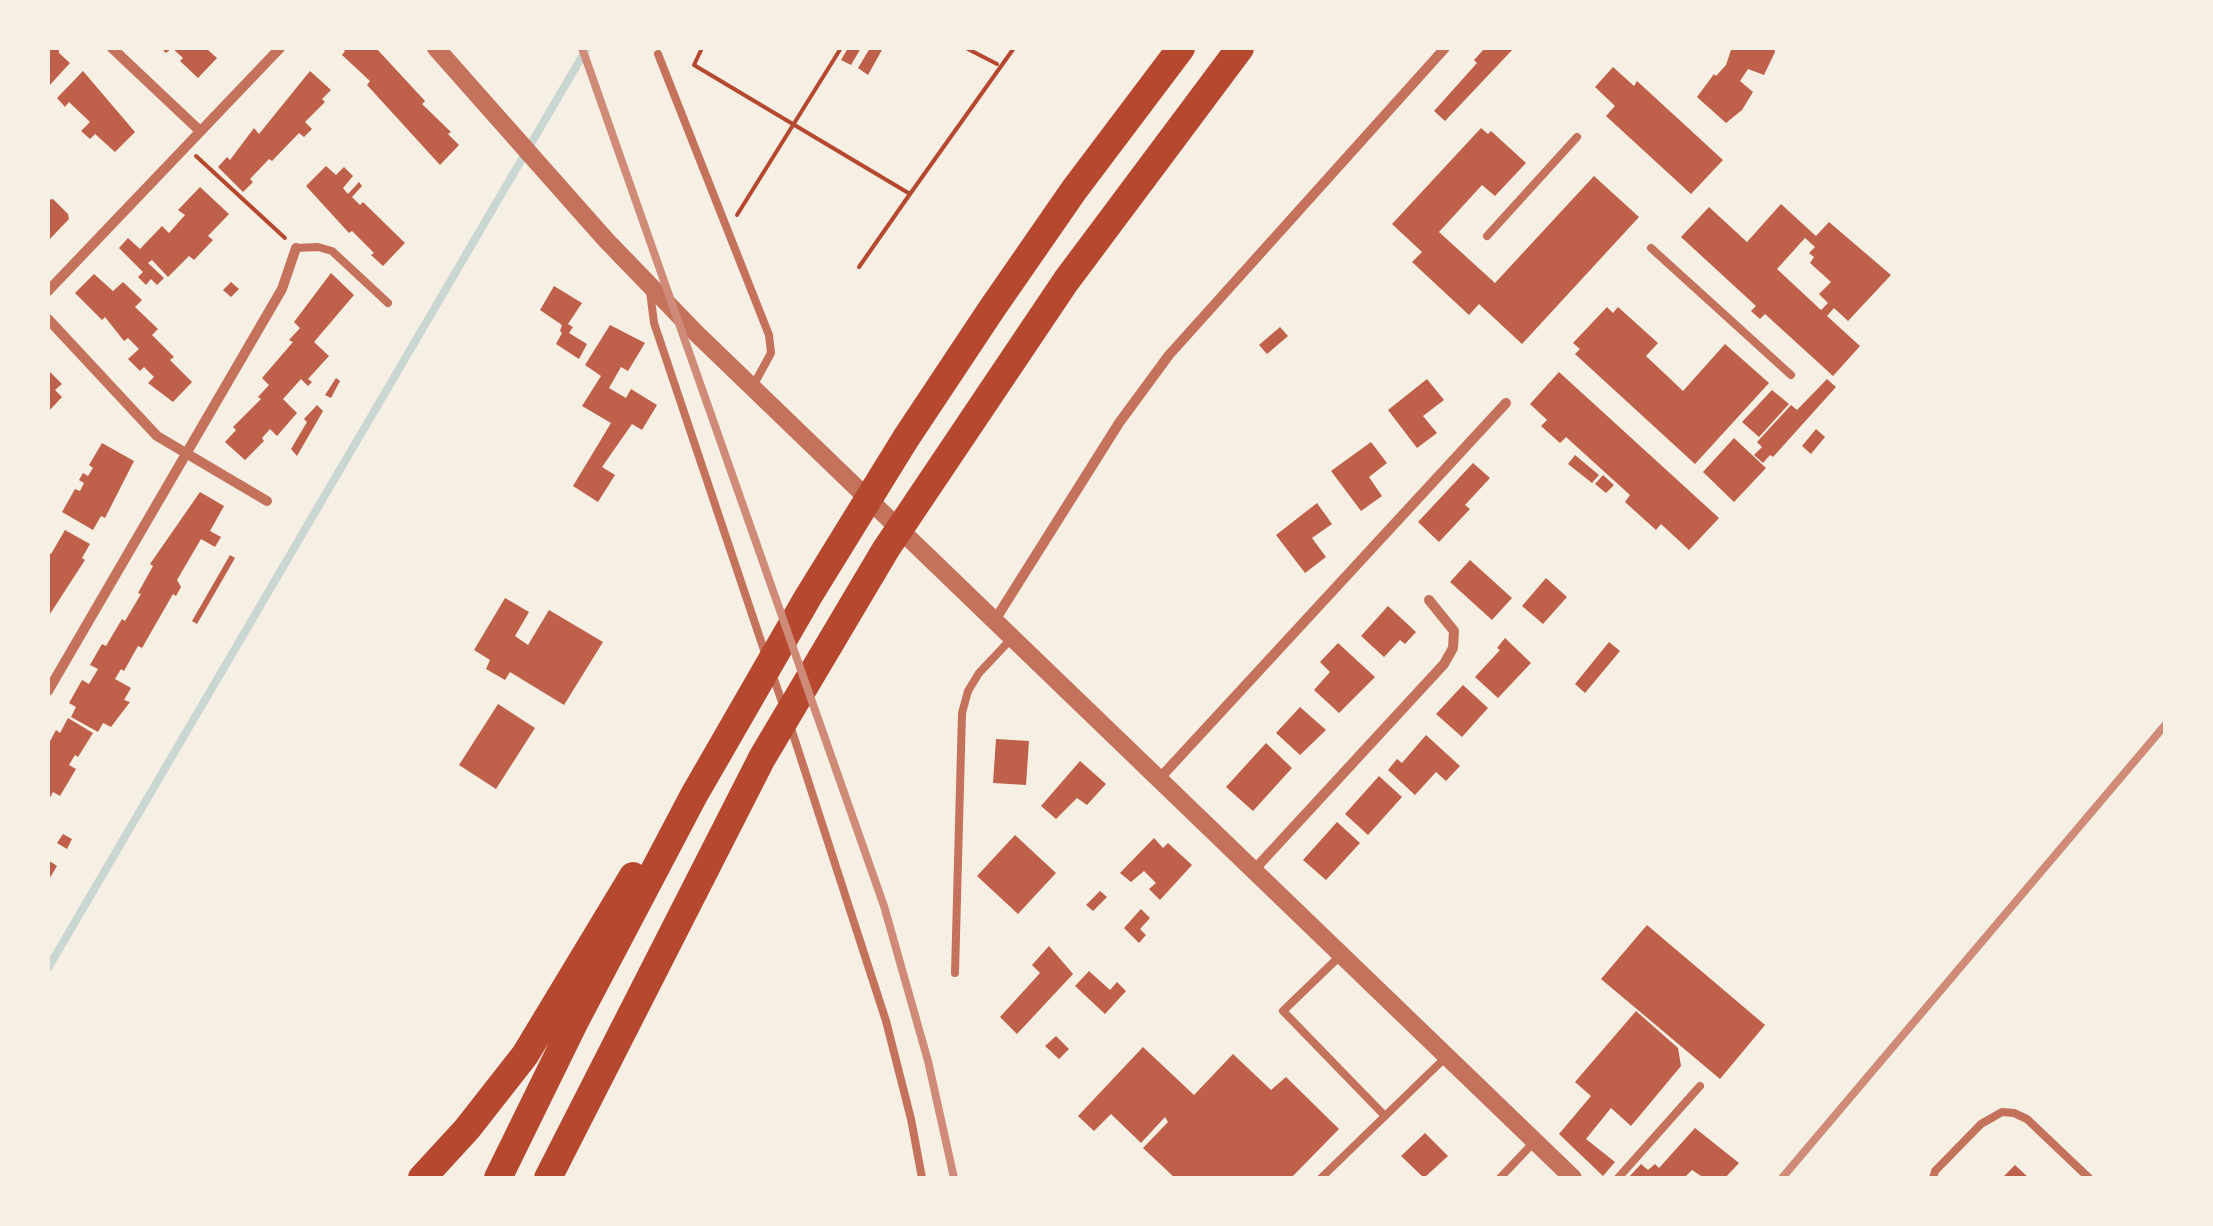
<!DOCTYPE html>
<html>
<head>
<meta charset="utf-8">
<style>
	body { margin:0 }
	#map { position:relative; width:2213px; height:1226px; overflow:hidden; background:#f6efe4; font-family:Lato,sans-serif }
	canvas { display:block }
	.frame { position:absolute; inset:0; border:50px solid #f6efe4; pointer-events:none }
</style>
</head>
<body>
<div id="map">
<canvas width="2213" height="1226"></canvas>
<div class="frame"></div>
</div>
<script>
const ctx = document.querySelector('canvas').getContext('2d');
ctx.lineJoin = 'round';
function toPath(rows) {
  const path = new Path2D();
  for (const r of rows) {
    path.moveTo(r[0], r[1]);
    for (let i = 2; i < r.length; i += 2) path.lineTo(r[i], r[i + 1]);
  }
  return path;
}
function strokePath(path, color, width, dash) {
  ctx.strokeStyle = color;
  ctx.lineWidth = width;
  ctx.lineCap = dash ? 'butt' : 'round';
  ctx.setLineDash(dash || []);
  ctx.stroke(path);
}
function fill(path, color) {
  ctx.fillStyle = color;
  ctx.fill(path, 'evenodd');
}
strokePath(toPath([
	[48,968,587,48]
]), '#c9d6d2', 8);
fill(toPath([
	[48,48,59,48,59,53,70,63,48,87],
	[161,48,210,48,208,50,217,58,198,78,180,61,183,58,172,48,166,53],
	[342,48,376,48,425,101,422,104,451,132,448,134,459,145,440,165,367,85,370,81,342,55,345,51],
	[848,48,861,48,851,65,841,60],
	[870,48,883,48,868,75,858,68],
	[1485,48,1514,48,1445,121,1434,111,1477,63,1474,60],
	[1725,48,1774,48,1775,52,1764,75,1748,69,1740,81,1753,92,1742,110,1726,123,1697,97,1714,74,1716,76,1726,65,1731,50],
	[1613,67,1634,86,1637,81,1723,160,1691,194,1606,116,1615,106,1595,87],
	[83,71,135,132,115,152,95,134,90,139,81,131,90,122,69,102,65,107,57,98],
	[310,71,331,90,322,99,325,102,305,122,312,129,304,137,299,133,272,161,269,159,250,179,253,182,243,192,218,167,227,157,230,160,254,128,259,134],
	[1481,128,1488,134,1491,131,1526,163,1495,196,1482,185,1439,232,1495,283,1594,176,1639,217,1522,344,1479,304,1469,315,1412,262,1422,252,1392,224],
	[326,166,336,175,344,167,353,176,343,188,348,194,359,182,362,186,352,197,360,205,363,202,405,243,383,266,371,255,374,253,352,231,349,233,306,186],
	[200,187,229,214,208,236,213,240,194,260,189,256,168,277,152,260,148,263,164,278,157,285,151,279,146,285,138,277,143,272,119,248,128,238,140,249,162,226,169,233,185,215,178,210],
	[53,199,68,214,69,219,48,241,48,200],
	[1781,204,1816,236,1829,222,1891,275,1848,321,1834,308,1827,316,1860,346,1833,376,1765,314,1760,319,1751,311,1756,306,1681,237,1709,207,1747,242],
	[1805,238,1815,247,1809,253,1814,257,1810,263,1831,282,1819,294,1828,303,1821,310,1777,269],
	[331,273,354,295,314,342,329,356,308,379,312,382,308,386,301,379,283,399,297,413,277,436,270,429,262,438,264,441,245,460,225,442,236,430,233,427,261,399,258,397,269,385,262,378,293,342,289,340,300,328,294,322],
	[94,274,113,291,123,282,142,300,135,307,158,329,152,335,174,357,170,360,192,382,173,402,148,383,154,377,144,367,140,371,128,359,139,349,128,338,124,341,105,317,102,320,75,293],
	[231,282,239,289,231,297,223,290],
	[554,286,582,303,568,324,573,327,569,333,587,344,579,359,556,344,562,333,560,331,562,325,540,310],
	[1607,307,1613,313,1618,307,1658,343,1646,356,1683,391,1725,344,1769,383,1695,464,1575,354,1580,349,1573,343],
	[610,325,645,343,628,371,621,367,609,388,626,398,631,389,657,405,642,430,632,424,602,467,615,475,598,502,573,486,611,423,582,406,601,376,585,365],
	[1280,327,1288,336,1267,354,1259,345],
	[48,370,62,384,55,390,62,397,48,412],
	[1559,372,1719,518,1689,550,1661,524,1656,530,1625,502,1630,495,1566,437,1560,443,1541,426,1547,420,1530,404],
	[336,378,340,381,331,398,325,395],
	[1427,379,1444,400,1423,416,1437,433,1417,448,1388,410],
	[1827,379,1836,387,1773,457,1770,455,1763,463,1754,455,1762,447,1757,442,1791,405,1797,410],
	[1772,390,1789,404,1759,437,1742,422],
	[317,405,323,411,297,456,291,449,307,422,304,419],
	[1816,429,1825,437,1811,454,1802,446],
	[1734,438,1766,468,1734,502,1703,472],
	[1371,442,1387,463,1369,477,1382,496,1361,511,1331,471],
	[102,443,134,461,105,518,101,516,93,530,62,512,75,489,80,491,84,483,79,480,83,473,88,476,93,468,89,465],
	[1575,455,1599,475,1592,483,1568,464],
	[1473,463,1490,478,1465,505,1470,509,1439,542,1418,522],
	[1603,475,1614,485,1606,493,1595,484],
	[200,492,224,506,210,531,221,537,215,547,201,539,177,580,181,587,176,596,173,594,142,648,138,646,124,671,121,669,115,679,131,688,124,700,130,702,111,727,103,723,98,732,71,717,76,707,69,703,82,680,89,684,98,669,90,665,102,644,106,646,122,619,125,621,141,594,138,593,153,566,150,564],
	[1317,503,1332,524,1312,538,1326,557,1305,573,1276,535],
	[65,530,90,544,82,558,85,560,48,617,48,552,51,554],
	[230,555,235,558,197,624,192,621],
	[1470,560,1512,598,1492,620,1450,582],
	[1546,578,1567,597,1543,624,1522,606],
	[505,598,529,612,515,636,528,645,549,610,603,642,564,705,510,672,505,680,486,669,490,660,474,650],
	[1388,606,1416,632,1405,644,1400,640,1384,657,1361,636],
	[1505,638,1531,663,1498,698,1475,677,1500,650,1497,648],
	[1609,642,1620,651,1585,693,1575,684],
	[1338,643,1375,677,1339,713,1314,690,1330,672,1320,662],
	[1463,685,1488,708,1462,737,1436,714],
	[498,704,535,728,496,789,459,765],
	[1300,707,1326,730,1300,755,1276,733],
	[68,718,93,733,78,757,75,755,69,765,76,769,60,796,53,792,48,801,48,745,56,730,60,733],
	[1426,735,1460,766,1446,781,1436,772,1415,795,1388,770,1397,759,1402,763],
	[996,739,1029,741,1026,785,993,783],
	[1266,743,1292,768,1253,811,1226,787],
	[1080,761,1106,784,1087,805,1077,798,1056,819,1041,806],
	[1379,776,1402,797,1368,835,1345,814],
	[1337,822,1360,843,1326,880,1303,860],
	[63,834,72,839,67,849,57,843],
	[1015,835,1056,873,1018,914,977,876],
	[1154,838,1163,848,1168,843,1192,865,1160,900,1149,889,1156,883,1144,871,1131,882,1120,873],
	[48,860,57,866,48,881],
	[1100,891,1107,897,1093,911,1086,905],
	[1141,909,1150,918,1140,929,1146,935,1139,943,1124,928],
	[1647,925,1765,1025,1720,1079,1601,979],
	[1049,946,1073,974,1017,1034,1000,1017,1040,973,1032,965],
	[1089,971,1110,990,1117,982,1126,991,1105,1014,1075,986],
	[1636,1011,1678,1048,1681,1066,1631,1126,1611,1108,1586,1139,1615,1162,1603,1176,1559,1134,1591,1096,1575,1082],
	[1056,1036,1069,1049,1059,1059,1045,1046],
	[1143,1047,1194,1095,1233,1054,1271,1090,1286,1077,1339,1129,1291,1178,1175,1178,1143,1148,1168,1122,1165,1117,1141,1143,1111,1114,1094,1131,1078,1116],
	[1695,1128,1739,1163,1725,1178,1704,1178,1692,1170,1684,1178,1628,1178,1641,1164,1648,1170,1655,1164,1659,1168],
	[1425,1133,1448,1156,1424,1178,1401,1156],
	[2015,1165,2029,1178,2002,1178]
]), '#bf614a');
strokePath(toPath([
	[702,48,694,65,910,194,859,267],
	[966,48,997,64],
	[196,156,285,238],
	[910,194,1014,48],
	[737,215,841,48]
]), '#b5482f', 4);
strokePath(toPath([
	[658,54,769,335,771,353,753,386],
	[1487,236,1577,137],
	[296,248,318,247,332,251,388,303],
	[1651,248,1791,375],
	[650,291,654,323,765,653],
	[773,676,783,705],
	[791,728,886,1021,911,1119,922,1178],
	[1341,955,1283,1011,1385,1116],
	[955,973,962,713,968,691,979,673,1013,637],
	[1321,1178,1446,1057],
	[1500,1178,1535,1141],
	[1618,1178,1700,1086],
	[1933,1178,1935,1171,1981,1124,2002,1112,2014,1113,2027,1119,2089,1178]
]), '#c5725c', 8);
strokePath(toPath([
	[112,48,200,131],
	[48,291,280,48],
	[48,319,157,436,267,501],
	[995,620,1119,423,1169,355,1445,48],
	[48,691,282,289,296,248],
	[1159,779,1506,403],
	[1254,870,1444,664,1453,648,1454,631,1429,600]
]), '#c5725c', 10);
strokePath(toPath([
	[436,48,606,240,697,334,1573,1178]
]), '#c5725c', 18);
strokePath(toPath([
	[422,1178,467,1129,525,1055,633,876],
	[498,1178,574,1023,694,795,808,597,906,438,991,310,1074,190,1181,48],
	[548,1178,762,758,886,549,1066,281,1240,48]
]), '#b5482f', 28);
strokePath(toPath([
	[582,48,884,906,928,1061,954,1178],
	[1782,1178,2166,724]
]), '#cf8b77', 8);
</script>
</body>
</html>
